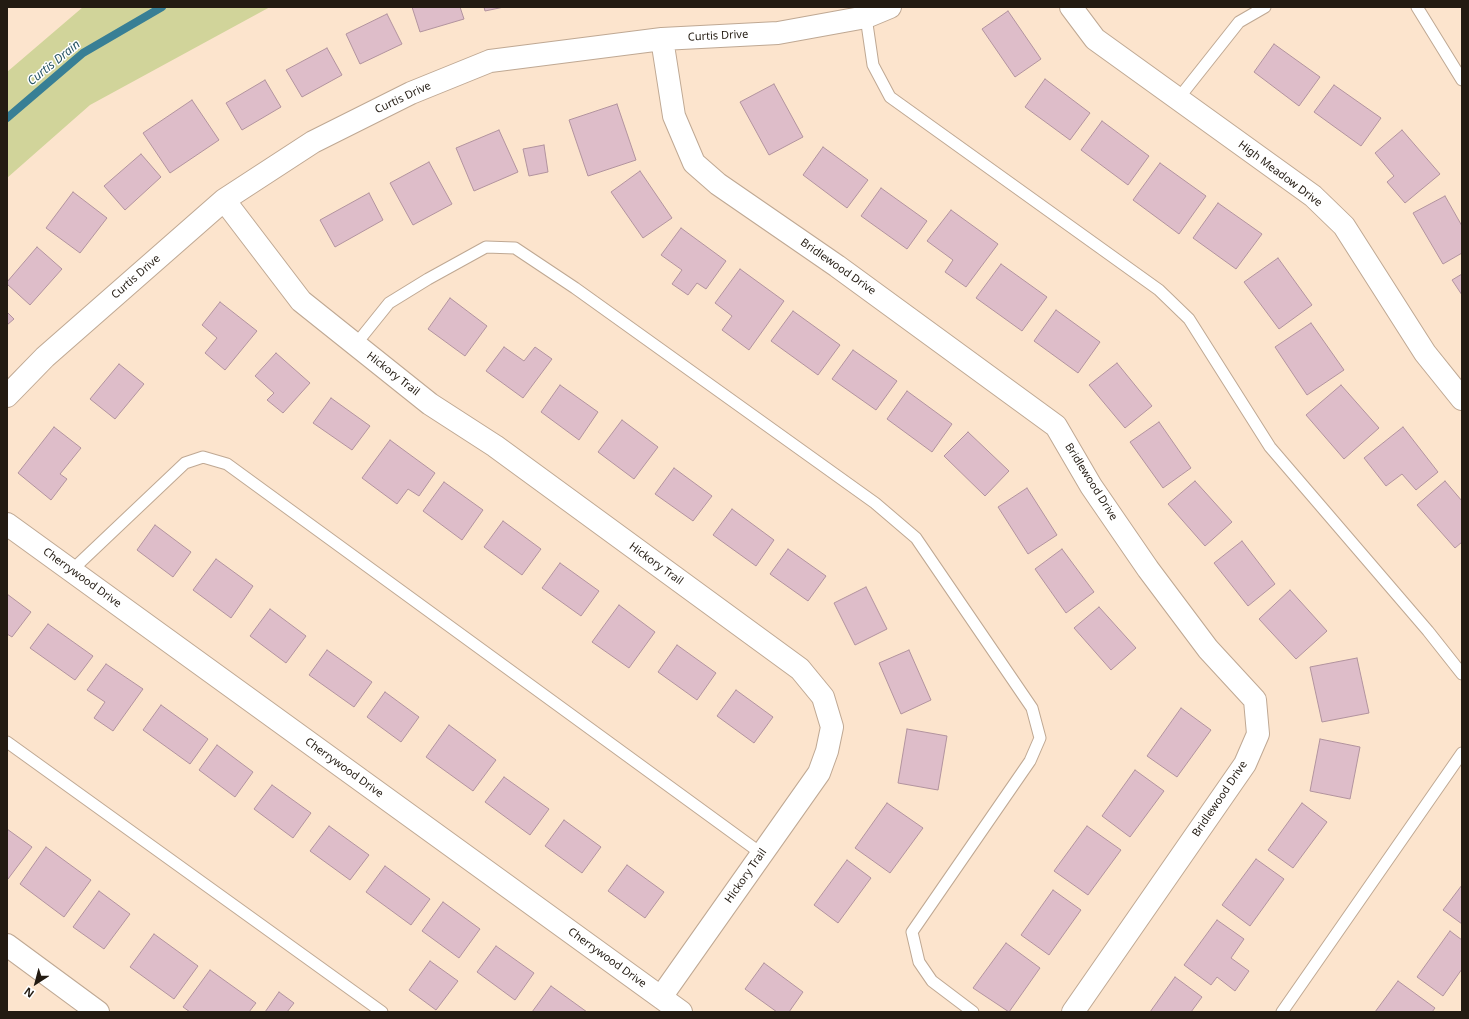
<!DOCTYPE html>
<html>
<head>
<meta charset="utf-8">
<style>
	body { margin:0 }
	#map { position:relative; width:1469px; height:1019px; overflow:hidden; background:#fce4cd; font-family:"Noto Sans",sans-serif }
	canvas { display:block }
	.frame { position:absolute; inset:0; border:8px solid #231b12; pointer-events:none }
	.north { position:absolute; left:16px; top:963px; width:40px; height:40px; -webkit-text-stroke:3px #fff; paint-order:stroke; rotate:216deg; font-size:11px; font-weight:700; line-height:16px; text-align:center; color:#231b12 }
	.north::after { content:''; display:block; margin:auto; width:14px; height:18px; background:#231b12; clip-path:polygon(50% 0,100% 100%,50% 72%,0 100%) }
</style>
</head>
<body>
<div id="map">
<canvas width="1469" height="1019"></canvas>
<div class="frame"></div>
<div class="north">N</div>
</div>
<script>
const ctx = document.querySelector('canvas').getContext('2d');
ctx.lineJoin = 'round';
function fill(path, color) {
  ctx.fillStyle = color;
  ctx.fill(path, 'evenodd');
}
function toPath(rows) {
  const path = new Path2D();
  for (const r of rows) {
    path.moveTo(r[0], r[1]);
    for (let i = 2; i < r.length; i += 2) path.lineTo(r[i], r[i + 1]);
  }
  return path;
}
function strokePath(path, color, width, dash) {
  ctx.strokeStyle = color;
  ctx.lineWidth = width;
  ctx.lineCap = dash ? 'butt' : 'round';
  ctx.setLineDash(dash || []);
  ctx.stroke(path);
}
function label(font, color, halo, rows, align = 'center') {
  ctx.font = font + ' "Noto Sans",sans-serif';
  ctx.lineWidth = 3;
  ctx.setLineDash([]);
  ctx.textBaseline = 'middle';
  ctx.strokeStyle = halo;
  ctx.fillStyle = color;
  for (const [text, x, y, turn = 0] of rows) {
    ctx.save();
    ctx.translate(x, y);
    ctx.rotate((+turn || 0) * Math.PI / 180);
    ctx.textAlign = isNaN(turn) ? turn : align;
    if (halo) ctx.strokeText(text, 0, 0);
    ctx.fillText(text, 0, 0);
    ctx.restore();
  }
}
fill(toPath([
	[83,7,270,7,90,105,7,178,7,72]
]), '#d1d49a');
strokePath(toPath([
	[7,118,83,53,162,7]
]), '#387f95', 8);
const building = toPath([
	[412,7,460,7,464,19,420,32,412,7],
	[484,7,504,7,485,11,484,7],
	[1008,11,1041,59,1015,77,982,29,1008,11],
	[387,14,402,44,360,64,346,34,387,14],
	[1274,44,1320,77,1299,106,1254,72,1274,44],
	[327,48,342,75,302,97,286,70,327,48],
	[1045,79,1090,113,1070,140,1025,107,1045,79],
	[265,80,281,107,242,130,226,103,265,80],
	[774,84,803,137,769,155,740,102,774,84],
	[1334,85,1381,118,1361,146,1314,112,1334,85],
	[192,100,219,140,170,173,143,133,192,100],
	[617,104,636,160,588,176,569,120,617,104],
	[1102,121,1149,156,1128,185,1081,150,1102,121],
	[499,130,518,172,474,191,456,148,499,130],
	[1402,130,1440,174,1405,203,1387,182,1394,176,1375,153,1402,130],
	[544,145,548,172,529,176,523,149,544,145],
	[823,147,868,180,847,208,803,175,823,147],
	[141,154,161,177,125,210,104,186,141,154],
	[429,162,452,204,413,225,390,183,429,162],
	[1160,163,1206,196,1179,234,1133,200,1160,163],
	[640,171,672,218,643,238,611,192,640,171],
	[881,188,927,221,907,249,861,216,881,188],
	[73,192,107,218,80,253,46,228,73,192],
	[369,193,383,220,335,247,320,220,369,193],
	[1445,196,1462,226,1462,253,1443,264,1413,213,1445,196],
	[1218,203,1262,234,1236,269,1193,238,1218,203],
	[951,210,998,244,966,287,945,272,953,260,927,241,951,210],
	[681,228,726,261,706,289,697,283,688,295,672,284,682,270,661,255,681,228],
	[37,247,62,269,30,305,7,284,7,282,37,247],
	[1278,258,1312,305,1279,329,1244,282,1278,258],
	[1001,264,1047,297,1022,331,976,298,1001,264],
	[740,269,784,301,749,350,722,330,732,316,715,303,740,269],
	[1462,274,1462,295,1452,280,1462,274],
	[450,298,487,326,465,356,428,329,450,298],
	[220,302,257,331,225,370,205,353,217,338,202,325,220,302],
	[1056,310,1100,342,1078,373,1034,341,1056,310],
	[793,311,840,345,818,375,771,341,793,311],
	[7,312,14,319,7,325,7,312],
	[1311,323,1344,370,1307,395,1275,347,1311,323],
	[504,347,524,361,535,347,552,359,523,398,486,371,504,347],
	[853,350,897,381,876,410,832,379,853,350],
	[276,353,310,383,283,413,267,400,274,393,255,376,276,353],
	[1117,363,1152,406,1125,428,1089,385,1117,363],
	[119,364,144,384,115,419,90,399,119,364],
	[560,385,598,412,579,440,541,412,560,385],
	[1341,385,1379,428,1344,459,1306,415,1341,385],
	[907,391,952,424,932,452,887,419,907,391],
	[331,398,370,426,352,450,313,423,331,398],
	[622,420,658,447,634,479,598,452,622,420],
	[1159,422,1191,468,1163,488,1130,442,1159,422],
	[54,427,81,448,60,474,67,479,51,500,18,473,54,427],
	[1403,427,1438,472,1416,490,1402,474,1386,486,1364,458,1403,427],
	[968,432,1009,471,985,496,944,456,968,432],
	[390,440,435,473,419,496,408,489,397,504,362,478,390,440],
	[674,468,712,496,693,521,655,494,674,468],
	[1195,481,1232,522,1205,546,1168,504,1195,481],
	[1445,481,1462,501,1462,542,1455,548,1417,505,1445,481],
	[444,482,483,510,462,540,423,511,444,482],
	[1027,488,1057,535,1028,554,998,507,1027,488],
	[732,509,774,540,756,566,713,535,732,509],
	[503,521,541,549,522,575,484,547,503,521],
	[155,525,191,552,173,577,137,550,155,525],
	[1242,541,1275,584,1248,606,1214,563,1242,541],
	[788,549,826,576,808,601,770,574,788,549],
	[1062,549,1094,592,1066,613,1035,569,1062,549],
	[216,559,253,586,231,618,193,590,216,559],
	[560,563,599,591,581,616,542,588,560,563],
	[866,587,887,629,855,645,834,603,866,587],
	[1290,590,1327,631,1296,659,1259,619,1290,590],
	[7,594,31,612,12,637,7,634,7,594],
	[619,605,655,632,629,668,592,642,619,605],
	[1099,607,1136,648,1111,670,1074,628,1099,607],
	[270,609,306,636,286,663,250,636,270,609],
	[48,624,93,656,75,680,30,648,48,624],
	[677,645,716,673,697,700,658,672,677,645],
	[327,650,372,682,354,707,309,675,327,650],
	[909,650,931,700,901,714,879,663,909,650],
	[1357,658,1369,713,1322,722,1310,667,1357,658],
	[106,664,143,689,113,731,94,718,105,702,87,690,106,664],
	[736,690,773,717,754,743,717,716,736,690],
	[385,692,419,717,401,742,367,717,385,692],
	[161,705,208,739,190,764,143,730,161,705],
	[1181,708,1211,730,1177,777,1147,756,1181,708],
	[449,725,496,760,473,791,426,757,449,725],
	[907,729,947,736,938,790,898,783,907,729],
	[1320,739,1360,747,1350,799,1310,791,1320,739],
	[217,745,253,772,235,797,199,770,217,745],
	[1135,770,1164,791,1130,837,1102,816,1135,770],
	[504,777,549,809,530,835,485,802,504,777],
	[272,785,311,813,293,838,254,809,272,785],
	[887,803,923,828,890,873,855,848,887,803],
	[1302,803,1327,822,1293,868,1268,850,1302,803],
	[564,820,601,847,582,873,545,846,564,820],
	[329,826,369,855,350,880,310,851,329,826],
	[1087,826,1121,850,1088,895,1054,871,1087,826],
	[7,829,32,847,8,879,7,879,7,829],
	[46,847,91,880,64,917,20,884,46,847],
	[1256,859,1284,879,1250,926,1222,905,1256,859],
	[847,860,871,878,838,923,814,905,847,860],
	[627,865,664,892,645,918,608,891,627,865],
	[385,866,430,899,411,925,366,892,385,866],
	[1462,885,1462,924,1443,910,1462,885],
	[1053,890,1081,910,1049,955,1021,935,1053,890],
	[99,891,130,914,104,949,73,927,99,891],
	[443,902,480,929,459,958,422,931,443,902],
	[1217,920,1244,939,1231,958,1249,971,1235,991,1217,977,1211,985,1184,965,1217,920],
	[1450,931,1462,940,1462,969,1443,996,1417,977,1450,931],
	[154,934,198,966,174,999,130,967,154,934],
	[1006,943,1040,968,1009,1012,973,988,1006,943],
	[496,946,534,973,515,1000,477,972,496,946],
	[430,961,458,981,436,1010,409,990,430,961],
	[764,963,803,992,789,1012,777,1012,745,989,764,963],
	[210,970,256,1003,249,1012,190,1012,183,1007,210,970],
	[1175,977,1202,997,1191,1012,1150,1012,1175,977],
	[1398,981,1435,1008,1432,1012,1375,1012,1398,981],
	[551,986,587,1012,532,1012,551,986],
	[279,992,294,1003,287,1012,265,1012,279,992]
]);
fill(building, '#debdc9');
strokePath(building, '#b2939e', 1);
const service = toPath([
	[1417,7,1462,80],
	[866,17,873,65,890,97,1159,290,1189,319,1270,447,1428,631,1462,674],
	[1178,99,1239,22,1265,7],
	[356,344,389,303,428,279,486,247,515,248,575,288,875,503,916,538,1032,708,1040,738,1030,761,912,932,919,962,932,981,973,1012],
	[71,571,185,463,203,457,227,464,762,854],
	[7,742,382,1012],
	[1282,1012,1462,753]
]);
const minor = toPath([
	[662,39,674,116,694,163,718,184,837,266,1056,426,1091,486,1148,569,1208,649,1255,700,1258,734,1245,764,1073,1012],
	[224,200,301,301,430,404,495,446,800,669,823,697,832,727,827,751,819,773,661,997],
	[7,396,45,357,224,200,313,142,411,93,490,61,662,39,778,33,866,17,890,7],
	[7,524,681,1012],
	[7,945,98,1012]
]);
const tertiary = toPath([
	[1071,7,1095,39,1313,196,1344,226,1425,353,1462,399]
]);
strokePath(service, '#bfa893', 13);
strokePath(minor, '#bfa893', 24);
strokePath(tertiary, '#bfa893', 24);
strokePath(service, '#fff', 11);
strokePath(minor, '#fff', 22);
strokePath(tertiary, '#fff', 22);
label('11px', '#231b12', '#fff', [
	["Curtis Drive",718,36,-3],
	["Curtis Drive",403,98,-25],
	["High Meadow Drive",1280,174,37],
	["Bridlewood Drive",838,267,35],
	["Curtis Drive",136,277,-41],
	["Hickory Trail",393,374,38],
	["Bridlewood Drive",1091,482,58],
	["Hickory Trail",656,564,36],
	["Cherrywood Drive",82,578,36],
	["Cherrywood Drive",344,768,36],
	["Bridlewood Drive",1220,799,-56],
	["Hickory Trail",746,876,-55],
	["Cherrywood Drive",607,958,36]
]);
label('italic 12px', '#2a5666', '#fff', [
	["Curtis Drain",54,63,-39]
]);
</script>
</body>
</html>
